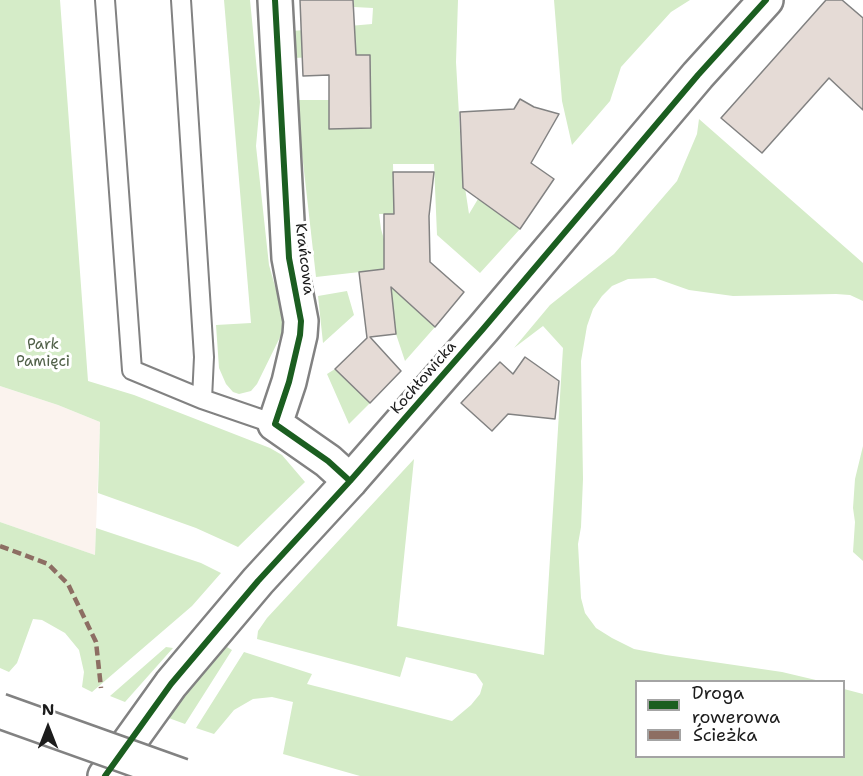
<!DOCTYPE html>
<html>
<head>
<meta charset="utf-8">
<style>
	body { margin:0 }
	#map { position:relative; width:863px; height:776px; overflow:hidden; background:#fff; font-family:"Shantell Sans",sans-serif }
	canvas { display:block }
	.legend { position:absolute; left:635px; top:680px; width:210px; height:78px; box-sizing:border-box; background:#fff; border:2px solid #a4a4a4; margin:0; padding:8px 10px; list-style:none; font-size:18px; color:#1c1c1c }
	.legend li { display:flex; align-items:center; gap:12px; height:30px }
	.legend b { width:30px; border:2px solid #a4a4a4 }
	.north { position:absolute; left:18px; top:698px; width:60px; height:60px; -webkit-text-stroke:4px #fff; paint-order:stroke; rotate:0deg; font-size:16px; font-weight:700; line-height:24px; text-align:center; color:#1c1c1c }
	.north::after { content:''; display:block; margin:auto; width:21px; height:27px; background:#1c1c1c; clip-path:polygon(50% 0,100% 100%,50% 72%,0 100%) }
</style>
</head>
<body>
<div id="map">
<canvas width="863" height="776"></canvas>
<ul class="legend">
<li><b style="height:8px;background:#1b5e20"></b>Droga rowerowa</li>
<li><b style="height:8px;background:#8d6e63"></b>Ścieżka</li>
</ul>
<div class="north">N</div>
</div>
<script>
const ctx = document.querySelector('canvas').getContext('2d');
ctx.lineJoin = 'round';
function fill(path, color) {
  ctx.fillStyle = color;
  ctx.fill(path, 'evenodd');
}
function toPath(rows) {
  const path = new Path2D();
  for (const r of rows) {
    path.moveTo(r[0], r[1]);
    for (let i = 2; i < r.length; i += 2) path.lineTo(r[i], r[i + 1]);
  }
  return path;
}
function strokePath(path, color, width, dash) {
  ctx.strokeStyle = color;
  ctx.lineWidth = width;
  ctx.lineCap = dash ? 'butt' : 'round';
  ctx.setLineDash(dash || []);
  ctx.stroke(path);
}
function label(font, color, halo, rows, align = 'center') {
  ctx.font = font + ' "Shantell Sans",sans-serif';
  ctx.lineWidth = 6;
  ctx.setLineDash([]);
  ctx.textBaseline = 'middle';
  ctx.strokeStyle = halo;
  ctx.fillStyle = color;
  for (const [text, x, y, turn = 0] of rows) {
    ctx.save();
    ctx.translate(x, y);
    ctx.rotate((+turn || 0) * Math.PI / 180);
    ctx.textAlign = isNaN(turn) ? turn : align;
    if (halo) ctx.strokeText(text, 0, 0);
    ctx.fillText(text, 0, 0);
    ctx.restore();
  }
}
fill(toPath([
	[0,386,58,405,100,422,95,555,0,522]
]), '#fbf3ee');
fill(toPath([
	[0,0,60,0,88,381,134,395,270,448,282,455,305,482,238,547,196,528,98,493,100,422,58,405,0,386],
	[224,0,250,0,260,102,256,146,269,265,284,318,284,329,257,384,251,391,239,394,233,392,226,384,219,368,216,325,251,323],
	[353,0,458,0,456,62,462,168,469,214,478,199,520,229,480,273,437,235,434,164,393,164,394,214,379,214,381,229,400,295,435,327,405,361,396,334,391,288,386,269,316,277,296,100,329,100,329,128,370,83,370,55,293,58,292,31,372,24,373,8,354,7],
	[554,0,690,0,671,12,621,67,610,101,572,145,562,101],
	[699,119,863,263,863,301,850,295,836,294,733,296,689,290,655,278,628,279,612,286,602,296,593,309,587,326,581,361,583,479,581,527,578,544,581,598,585,613,596,628,612,638,634,649,666,655,782,672,820,681,636,682,636,756,844,756,844,689,863,694,863,776,360,776,283,754,293,702,272,697,253,699,234,710,214,734,196,728,244,652,312,674,307,684,452,721,471,705,480,694,483,684,476,674,406,657,400,677,257,639,258,631,267,618,414,459,397,626,544,655,563,348,543,326,514,348,550,305,614,254,677,181,697,134],
	[347,291,354,315,323,343,318,296],
	[335,369,370,403,349,424,327,374],
	[863,446,863,561,853,552,855,522,853,508,855,479],
	[0,522,95,555,96,528,201,563,221,573,192,606,92,692,82,687,84,672,79,650,65,633,42,620,33,619,17,663,9,672,0,668],
	[166,647,173,648,125,702,110,696],
	[227,647,232,650,185,724,166,717]
]), '#d5ecc8');
const building = toPath([
	[300,0,353,0,356,55,370,55,371,128,329,129,329,75,303,76,300,0],
	[826,0,842,0,863,18,863,110,829,78,762,153,721,118,826,0],
	[520,99,534,107,559,114,531,163,554,179,520,229,463,188,460,112,514,109,520,99],
	[393,172,434,172,429,216,430,262,464,292,435,327,391,287,396,334,370,337,401,371,370,403,335,369,367,338,359,272,384,269,384,214,394,214,393,172],
	[525,357,559,381,555,419,508,414,492,431,461,403,500,362,513,374,525,357]
]);
fill(building, '#e5dbd6');
strokePath(building, '#828282', 1.5);
const lane = toPath([
	[105,0,132,370,202,399,275,424],
	[181,0,204,357,202,399]
]);
const street = toPath([
	[275,0,289,258,301,321,300,335,289,382,275,424,328,461,350,481]
]);
const secondary = toPath([
	[105,776,171,684,258,581,350,481,483,329,698,75,766,0]
]);
strokePath(lane, '#828282', 22);
strokePath(street, '#828282', 38);
strokePath(secondary, '#828282', 38);
strokePath(lane, '#fff', 18);
strokePath(street, '#fff', 33);
strokePath(secondary, '#fff', 33);
const highwayBridge = toPath([
	[0,711,182,776]
]);
strokePath(highwayBridge, '#828282', 38, []);
strokePath(highwayBridge, '#fff', 33);
strokePath(toPath([
	[0,546,48,564,68,584,96,642,101,688]
]), '#8d6e63', 4.5, [9, 4.5]);
strokePath(toPath([
	[275,0,289,258,301,321,300,335,289,382,275,424,328,461,350,481],
	[105,776,171,684,258,581,350,481,483,329,698,75,766,0]
]), '#1b5e20', 6);
label('15px', '#1c1c1c', '#fff', [
	["Krańcowa",304,259,83],
	["Kochłowicka",424,378,-49]
]);
label('15px', '#506048', '#fff', [
	["Park",43,345],
	["Pamięci",43,362]
]);
</script>
</body>
</html>
